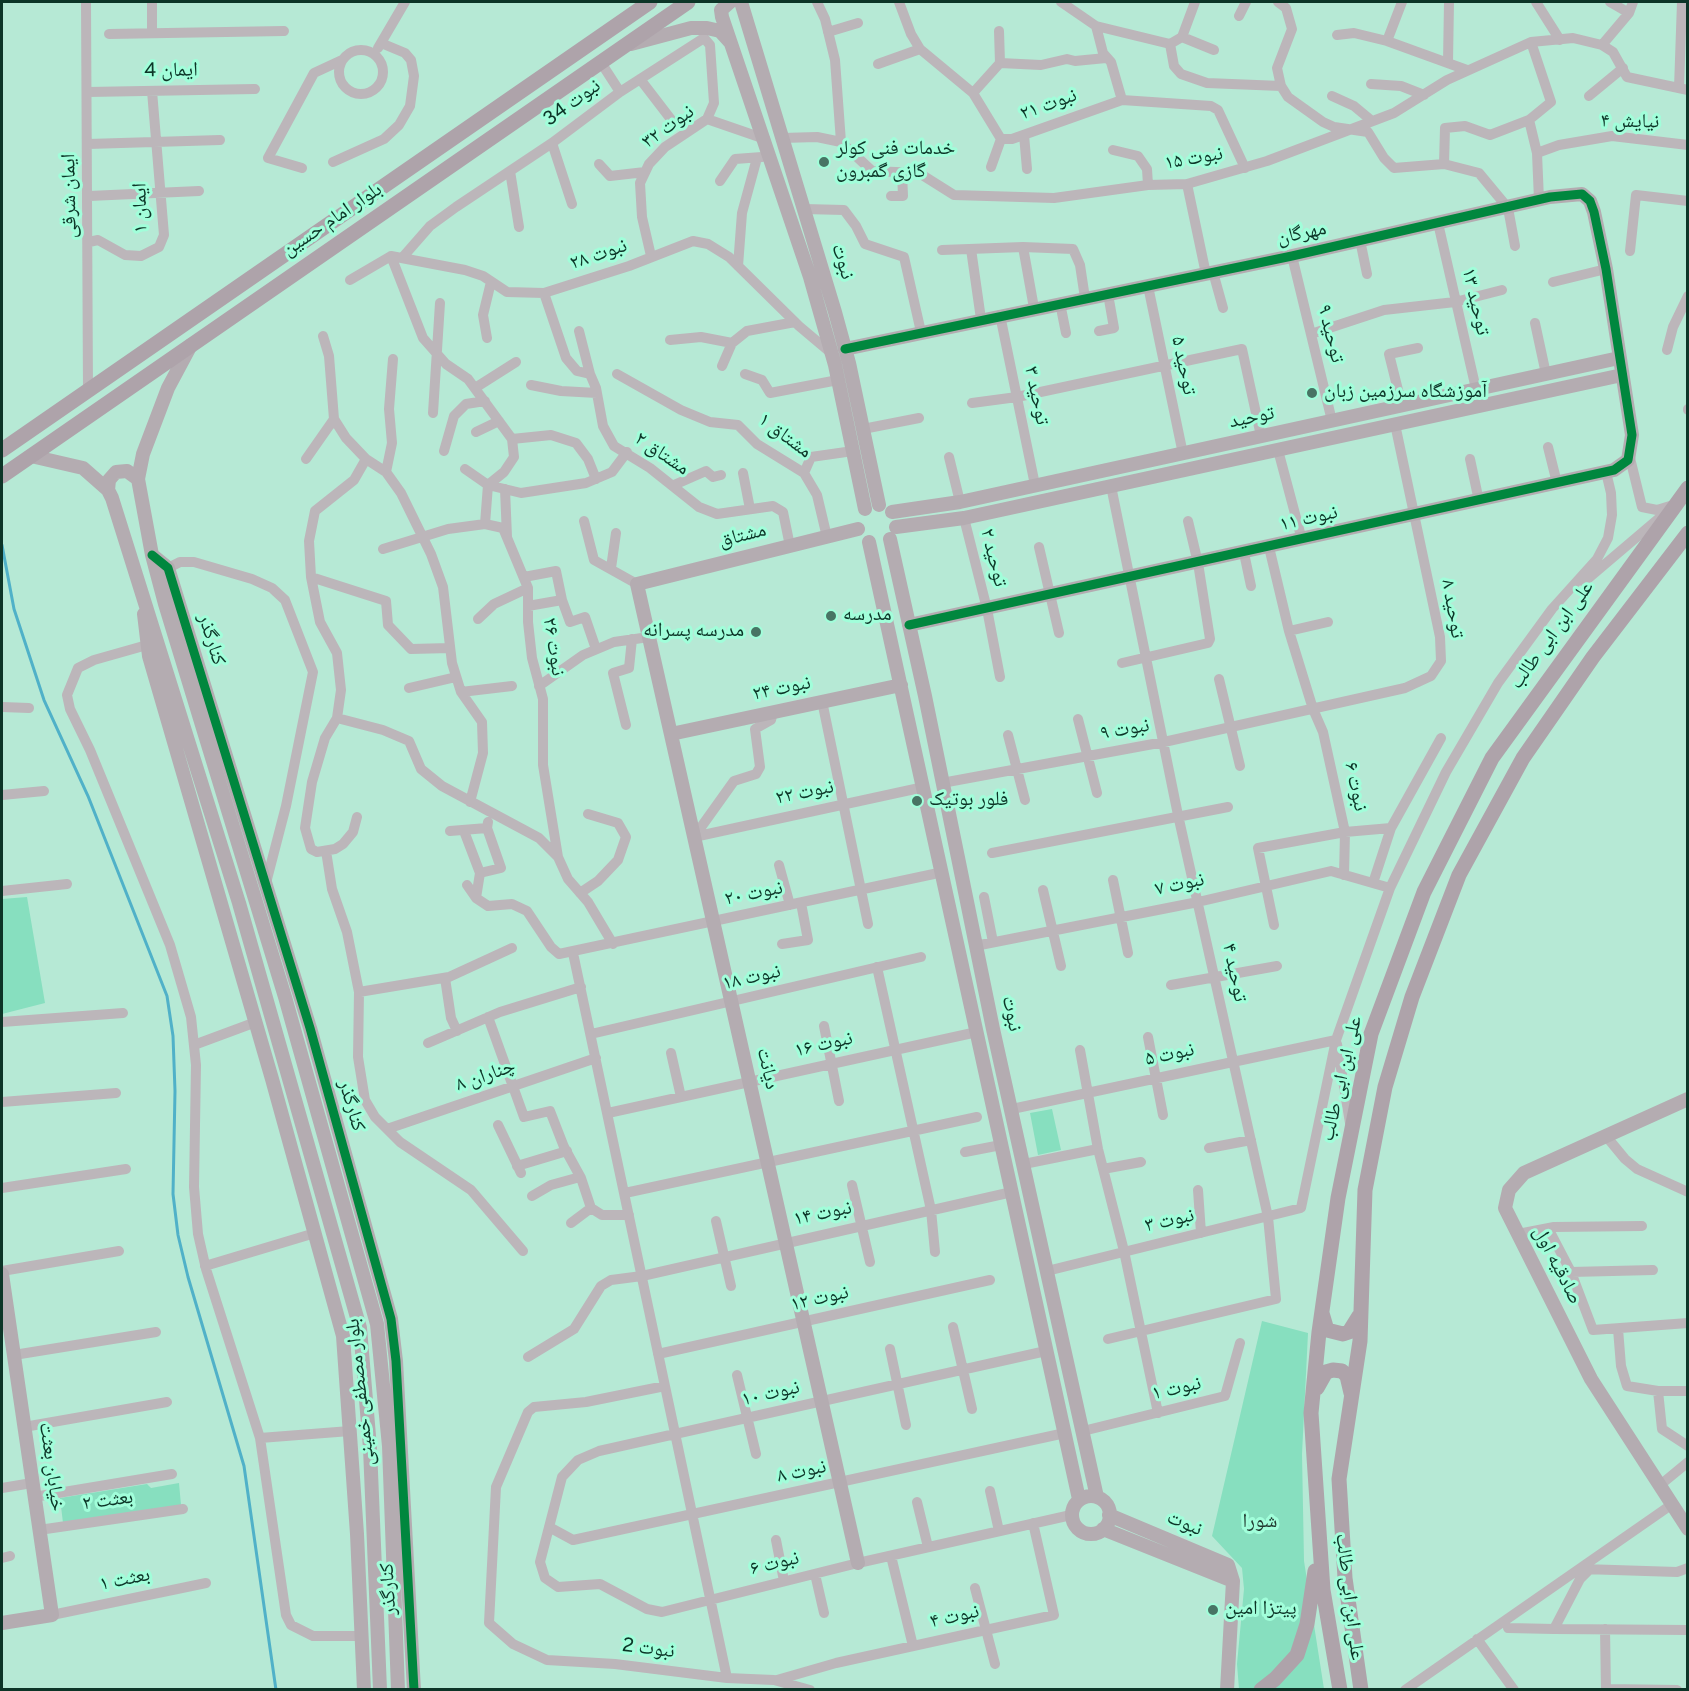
<!DOCTYPE html>
<html>
<head>
<meta charset="utf-8">
<style>
	body { margin:0 }
	#map { position:relative; width:1689px; height:1691px; overflow:hidden; background:#b6e9d5; font-family:Overpass,sans-serif }
	canvas { display:block }
	.frame { position:absolute; inset:0; border:3px solid #0c3527; pointer-events:none }
</style>
</head>
<body>
<div id="map">
<canvas width="1689" height="1691"></canvas>
<div class="frame"></div>
</div>
<script>
const ctx = document.querySelector('canvas').getContext('2d');
ctx.lineJoin = 'round';
function fill(path, color) {
  ctx.fillStyle = color;
  ctx.fill(path, 'evenodd');
}
function toPath(rows) {
  const path = new Path2D();
  for (const r of rows) {
    if (r.length === 3) {
      path.moveTo(r[0] + r[2], r[1]);
      path.arc(r[0], r[1], r[2], 0, 2 * Math.PI);
      continue;
    }
    path.moveTo(r[0], r[1]);
    for (let i = 2; i < r.length; i += 2) path.lineTo(r[i], r[i + 1]);
  }
  return path;
}
function strokePath(path, color, width, dash) {
  ctx.strokeStyle = color;
  ctx.lineWidth = width;
  ctx.lineCap = dash ? 'butt' : 'round';
  ctx.setLineDash(dash || []);
  ctx.stroke(path);
}
function label(font, color, halo, rows, align = 'center') {
  ctx.font = font + ' Overpass,"Noto Naskh Arabic",sans-serif';
  ctx.lineWidth = 6;
  ctx.setLineDash([]);
  ctx.textBaseline = 'middle';
  ctx.strokeStyle = halo;
  ctx.fillStyle = color;
  for (const [text, x, y, turn = 0] of rows) {
    ctx.save();
    ctx.translate(x, y);
    ctx.rotate((+turn || 0) * Math.PI / 180);
    ctx.textAlign = isNaN(turn) ? turn : align;
    if (halo) ctx.strokeText(text, 0, 0);
    ctx.fillText(text, 0, 0);
    ctx.restore();
  }
}
fill(toPath([
	[27,897,45,1003,2,1014,2,899],
	[1052,1109,1061,1150,1038,1155,1030,1113],
	[1262,1321,1308,1333,1302,1454,1304,1561,1324,1689,1239,1689,1237,1664,1244,1589,1242,1568,1212,1536],
	[179,1483,181,1505,63,1523,60,1498,147,1484,151,1488]
]), '#87dfbf');
strokePath(toPath([
	[2,545,14,609,44,700,88,796,167,996,173,1036,175,1091,173,1194,178,1235,188,1277,244,1466,276,1690]
]), '#50b1c8', 3);
strokePath(toPath([
	[86,2,88,390],
	[817,2,825,19,835,60,841,142],
	[899,2,911,34,920,49,973,93,1001,139,1012,139,1122,100,1211,106,1218,110,1245,168],
	[1061,2,1096,26,1170,44,1174,66,1181,74,1207,83,1281,86],
	[1278,2,1286,8,1292,29,1277,68,1281,86,1288,97,1323,122,1334,127,1368,132,1384,158,1394,168,1444,164,1479,173,1508,208,1515,246],
	[1402,2,1387,41,1467,70],
	[1536,2,1560,40],
	[1610,2,1629,13],
	[1239,16,1246,2],
	[1096,26,1103,53,1111,62,1122,100],
	[828,32,858,23],
	[152,33,152,2],
	[109,34,284,31],
	[1337,35,1354,33,1387,41],
	[1182,37,1214,50],
	[1531,42,1551,102,1529,120,1537,153,1539,200],
	[1170,44,1182,37,1195,2],
	[1602,45,1629,13,1633,2],
	[378,48,405,2],
	[361,72,22],
	[600,61,620,92],
	[1448,62,1449,2],
	[1000,63,1041,65,1067,59,1075,61,1106,58],
	[878,64,920,49],
	[640,79,673,122],
	[1371,84,1401,86,1424,95],
	[1679,88,1682,2],
	[88,92,255,89],
	[973,93,1000,63,999,31],
	[1332,96,1354,106,1372,121],
	[1589,96,1623,68],
	[1024,135,1027,169],
	[782,138,817,137,841,142,872,171,919,173,954,195,1054,198,1148,185,1187,184,1267,161,1394,113,1447,80,1531,42,1573,38,1602,45,1613,52,1627,77,1688,90],
	[552,143,572,204],
	[88,144,220,140],
	[1113,150,1138,156,1147,169,1148,185],
	[1537,153,1559,145,1612,136,1688,145],
	[333,162,384,139,399,125,410,106,414,76,411,60,405,53,381,43],
	[599,164,610,176,645,172],
	[1444,164,1445,128,1465,126,1490,135,1529,120],
	[991,167,1001,139],
	[302,168,268,158,314,73,342,60],
	[510,171,519,227],
	[720,181,735,159,762,157],
	[1187,184,1206,274],
	[89,196,199,191],
	[891,196,903,196,902,172],
	[804,209,844,210,856,226,865,244,904,257,921,332],
	[1438,223,1476,389],
	[1360,240,1367,274],
	[89,242,98,240,125,255,141,256,159,247,164,235,152,91],
	[1023,247,1073,249,1080,265,1085,298],
	[971,249,981,319],
	[942,250,1023,247,1034,308],
	[1630,251,1636,195,1688,201],
	[391,256,423,338,446,364,468,379,512,439,514,457,504,472,488,485,485,524],
	[651,256,642,217,640,183,649,164,665,147,707,119,765,139],
	[1292,256,1332,421],
	[402,258,430,226,456,207,552,143,620,92,704,38,710,45,714,103,707,119],
	[738,266,742,213,757,158],
	[1213,272,1223,308],
	[350,280,391,256,465,270,483,276,507,292,544,293,629,266,693,241,708,244,729,257,799,326,831,353],
	[1553,282,1606,269],
	[1148,286,1183,454],
	[544,293,566,358,577,371,590,374,596,388,603,426,614,446,650,468,699,507,717,514,773,506,783,512,790,546],
	[1060,303,1066,333],
	[1000,315,1035,485],
	[1535,323,1546,374],
	[579,331,590,374],
	[1099,331,1114,328,1108,294],
	[1311,334,1384,310,1455,302,1502,290],
	[323,336,329,356,334,419,346,438,366,459,386,472,401,493,431,554,443,587,452,663,461,692,482,722,483,753,470,802],
	[487,338,483,315,491,282],
	[670,340,701,337,732,343],
	[1667,350,1673,327,1688,296],
	[722,366,732,343,747,331,795,322],
	[617,374,681,410,710,422,738,425,757,444,804,473,817,495,827,537],
	[745,374,762,380,770,393,838,380],
	[531,385,561,391,597,393],
	[475,388,516,362],
	[972,403,1017,397,1242,349,1261,436],
	[1402,406,1389,354,1418,348],
	[1688,409,1688,410],
	[433,413,440,303],
	[863,429,919,418],
	[476,432,499,421],
	[512,439,551,435,576,443,588,459,596,479],
	[1548,447,1557,483],
	[1278,450,1302,540],
	[444,451,454,416,466,404,485,401],
	[1629,454,1642,507,1657,510,1670,506],
	[949,457,960,502],
	[306,459,334,419],
	[1470,459,1479,501],
	[465,469,488,485,521,493,586,483,612,472,627,452],
	[386,472,392,443,389,409,393,359],
	[743,473,750,509],
	[804,473,811,457,853,451],
	[674,485,706,471,713,477,721,475],
	[505,489,507,537],
	[964,518,987,609,1000,677],
	[584,521,594,560,637,584],
	[1039,547,1059,633],
	[1269,547,1289,631,1313,709,1323,732,1345,832,1344,875],
	[383,549,448,529,485,524,503,528,528,588,528,622,532,658,543,699,543,765,558,857],
	[1244,553,1251,586],
	[168,568,180,562,194,562,252,579,272,588,285,600,313,672,286,806,266,883],
	[611,568,616,533],
	[311,577,386,601,388,625,411,649,450,648],
	[524,577,556,571,562,600],
	[1584,582,1664,514],
	[528,606,562,600,570,622,585,617,596,649],
	[478,619,494,604,528,588],
	[1289,631,1328,622],
	[147,645,94,660,78,668,67,695,70,709,90,750,170,945,191,1017,196,1065,194,1187,198,1234,206,1269,260,1438,286,1615,291,1625,313,1636,363,1636],
	[1122,663,1208,643,1210,639,1198,563,1188,521],
	[1219,679,1240,766],
	[539,686,583,655,614,642,649,637],
	[409,688,456,677],
	[461,692,512,686],
	[822,701,868,924],
	[2,707,29,708],
	[337,718,383,730,409,741,421,769,442,786,539,838,558,857,568,879,588,902,613,944],
	[1078,719,1097,793],
	[626,725,613,673,629,668,632,639],
	[1008,735,1025,800],
	[942,783,1164,742,1405,688,1431,676,1441,661,1440,637,1395,424],
	[2,795,44,791],
	[357,817,353,832,343,844,335,849,317,852,311,849,305,828,312,782,325,738,337,718,341,690,337,653,320,622,311,577,309,541,315,511,354,480,366,459],
	[1391,828,1441,738],
	[450,831,487,828,488,822],
	[464,831,480,873,476,898],
	[694,837,924,787],
	[694,837,734,781,756,774,760,767,755,729,771,720,773,712],
	[326,851,332,889,347,932,359,992,358,1057,365,1100,375,1117,400,1142,471,1190,523,1251],
	[992,853,1228,807],
	[779,865,790,905],
	[480,873,501,868,487,828],
	[1113,880,1128,953],
	[467,885,476,898,488,906,512,904,527,911,551,947,559,954,943,872],
	[1043,890,1061,966],
	[2,891,67,884],
	[580,893,598,881,618,860,626,837,618,823,588,814],
	[984,897,993,942],
	[1274,925,1258,848,1345,832,1391,828,1373,883],
	[782,944,808,940,801,903],
	[975,946,1198,902,1331,871,1390,888],
	[573,953,727,1678],
	[877,967,931,1210,935,1252],
	[445,978,451,1018,457,1031],
	[1171,985,1277,966],
	[359,992,449,977,512,948],
	[488,1017,524,1117,550,1111,564,1147,581,1178,591,1208,602,1215,629,1215],
	[2,1022,123,1013],
	[824,1026,839,1101],
	[591,1034,921,957],
	[1148,1037,1163,1115],
	[428,1043,500,1012,581,987],
	[1337,1044,1350,1123],
	[194,1045,256,1022],
	[1080,1050,1098,1149,1124,1251,1158,1413],
	[671,1053,681,1097],
	[2,1102,116,1093],
	[1012,1109,1336,1040],
	[608,1113,977,1032],
	[498,1125,521,1173],
	[387,1129,596,1058],
	[1606,1136,1625,1159,1637,1169,1688,1192],
	[1209,1148,1251,1140],
	[965,1152,1001,1145],
	[1024,1164,1098,1149],
	[517,1166,567,1151],
	[1103,1169,1141,1162],
	[852,1185,870,1262],
	[2,1188,126,1169],
	[1198,1190,1201,1233],
	[625,1193,977,1117],
	[532,1196,551,1185,580,1177],
	[716,1221,731,1286],
	[571,1223,591,1208],
	[1548,1228,1571,1272],
	[1518,1234,1554,1227,1642,1226],
	[205,1266,315,1233],
	[1653,1270,1571,1272,1593,1330,1688,1323],
	[2,1271,119,1251],
	[1047,1271,1301,1208,1336,1040,1390,888,1446,772,1498,683,1552,609,1597,559,1608,538,1612,515,1611,493,1606,472],
	[953,1327,972,1409],
	[1618,1329,1621,1366,1627,1386,1658,1391,1688,1391],
	[1108,1339,1276,1299,1268,1217,1178,815,1111,486],
	[890,1349,906,1425],
	[1046,1351,599,1451,578,1460,562,1477,540,1562,545,1578,558,1587,600,1584,647,1609,662,1612,858,1563,1071,1515],
	[658,1354,990,1280],
	[14,1355,156,1332],
	[528,1357,574,1329,601,1286,611,1280,642,1276,1012,1192],
	[737,1375,756,1454],
	[665,1386,586,1402,534,1407,528,1412,496,1487,489,1623,513,1644,547,1660,615,1664,727,1678,774,1680,810,1690],
	[1658,1391,1662,1429,1688,1446],
	[24,1427,167,1402],
	[1083,1431,1225,1396,1240,1343],
	[260,1438,350,1431],
	[1659,1486,1688,1462],
	[2,1488,32,1483],
	[990,1491,999,1531],
	[34,1497,172,1474],
	[917,1502,928,1547],
	[549,1527,573,1540,1065,1433],
	[39,1530,183,1509],
	[776,1540,784,1581],
	[891,1556,913,1646],
	[2,1558,10,1556],
	[1583,1569,1677,1572,1688,1568],
	[815,1574,824,1613],
	[975,1588,995,1664],
	[52,1615,206,1583],
	[1508,1628,1554,1629,1580,1579,1589,1570],
	[1554,1629,1688,1630],
	[1605,1629,1606,1690],
	[1477,1639,1514,1690],
	[777,1680,836,1663,1054,1615,1033,1523],
	[1606,1689,1677,1690],
	[1405,1690,1671,1505]
]), '#bcb6ba', 10);
strokePath(toPath([
	[730,2,721,10,722,17,810,277,835,365,865,509],
	[741,2,835,312,849,363,879,505],
	[631,44,691,28,707,28,720,31,730,42],
	[191,345,168,388,143,454,138,479,152,555,165,604,285,997,377,1324,389,1446,398,1690],
	[845,349,1292,256,1550,197,1582,194,1590,201,1594,212,1606,269,1632,435,1628,460,1614,470,909,625],
	[31,456,83,468,108,490,112,498,239,903,360,1328,370,1448,380,1690],
	[108,490,109,480,116,472,127,471,138,479],
	[892,512,960,502,1619,358],
	[896,527,964,518,1622,375],
	[890,539,925,696,993,1029,1097,1497],
	[869,542,1079,1499],
	[152,555,168,568,310,1028,391,1319,396,1361,414,1690],
	[144,614,149,656,272,1079,343,1336,357,1534,364,1690],
	[671,734,901,685],
	[1688,1099,1524,1173,1509,1190,1505,1208,1591,1379,1688,1529],
	[2,1274,52,1615,2,1623],
	[1091,1515,19],
	[1109,1515,1228,1565,1233,1581,1227,1690],
	[1103,1529,1233,1581],
	[858,1563,637,584,858,529]
]), '#b4acb1', 14);
strokePath(toPath([
	[2,450,650,2],
	[2,476,688,2],
	[1322,1313,1327,1330,1343,1334,1349,1332,1359,1316],
	[1317,1388,1326,1372,1333,1370,1342,1371,1347,1376,1351,1393],
	[1261,1690,1275,1679,1297,1655,1307,1624,1315,1571],
	[1340,1690,1323,1590,1311,1413,1319,1332,1338,1198,1371,1034,1424,892,1492,758,1688,488],
	[1361,1690,1345,1578,1339,1479,1360,1341,1365,1190,1385,1087,1412,997,1459,875,1523,758,1593,657,1688,533]
]), '#aea3aa', 15);
strokePath(toPath([
	[845,349,1292,256,1550,197,1582,194,1590,201,1594,212,1606,269,1632,435,1628,460,1614,470,909,625],
	[152,555,168,568,310,1028,391,1319,396,1361,414,1690]
]), '#00873e', 9);
for (const [x, y, r, color] of [
	[824,162,6,"#487464"],
	[1312,393,6,"#487464"],
	[831,616,6,"#487464"],
	[756,632,6,"#487464"],
	[917,801,6,"#487464"],
	[1213,1610,6,"#487464"]
]) {
  const dot = new Path2D();
  dot.arc(x, y, r, 0, 2 * Math.PI);
  ctx.fillStyle = color;
  ctx.fill(dot);
  strokePath(dot, '#a1feda', 2);
}
label('20px', '#0c3527', '#a1feda', [
	["ایمان 4",171,72,-1],
	["نبوت 34",573,104,-36],
	["نبوت ۲۱",1049,106,-20],
	["نیایش ۴",1630,123,1],
	["نبوت ۳۲",669,128,-36],
	["نبوت ۱۵",1194,160,-10],
	["ایمان شرقی",71,196,-91],
	["ایمان ۱",142,208,-91],
	["بلوار امام حسین",333,221,-34],
	["مهرگان",1302,235,-12],
	["نبوت ۲۸",599,256,-19],
	["نبوت",841,262,73],
	["توحید ۱۳",1474,302,77],
	["توحید ۹",1329,334,76],
	["توحید ۵",1182,366,78],
	["توحید ۳",1035,396,78],
	["توحید",1252,419,-12],
	["مشتاق ۱",784,437,37],
	["مشتاق ۲",661,455,34],
	["نبوت ۱۱",1309,520,-13],
	["مشتاق",743,537,-14],
	["توحید ۲",992,558,76],
	["توحید ۸",1451,609,80],
	["علی ابن ابی طالب",1553,636,-54],
	["کنارگذر",210,640,73],
	["نبوت ۲۶",552,647,81],
	["نبوت ۲۴",782,690,-12],
	["نبوت ۹",1125,731,-10],
	["نبوت ۶",1354,787,78],
	["نبوت ۲۲",805,794,-12],
	["نبوت ۷",1180,886,-12],
	["نبوت ۲۰",754,895,-12],
	["توحید ۴",1233,973,78],
	["نبوت ۱۸",752,979,-13],
	["نبوت",1010,1014,78],
	["نبوت ۱۶",824,1046,-13],
	["نبوت ۵",1170,1056,-12],
	["دیانت",766,1069,77],
	["چناران ۸",486,1077,-19],
	["علی ابن ابی طالب",1343,1079,-77],
	["کنارگذر",350,1106,74],
	["نبوت ۱۴",823,1215,-12],
	["نبوت ۳",1170,1222,-13],
	["صادقیه اول",1556,1266,63],
	["نبوت ۱۲",820,1300,-13],
	["نبوت ۱",1177,1390,-13],
	["بلوار مصطفی خمینی",362,1392,-96],
	["نبوت ۱۰",771,1395,-13],
	["خیابان بعثت",50,1467,82],
	["نبوت ۸",802,1473,-12],
	["بعثت ۲",108,1502,-8],
	["نبوت",1184,1525,23],
	["نبوت ۶",775,1565,-14],
	["بعثت ۱",125,1581,-12],
	["کنارگذر",390,1589,-93],
	["علی ابن ابی طالب",1348,1597,83],
	["نبوت ۴",955,1618,-13],
	["نبوت 2",648,1650,7]
]);
label('20px', '#0c3527', '#a1feda', [
	["خدمات فنی کولر",836,150],
	["گازی گمبرون",836,173],
	["آموزشگاه سرزمین زبان",1324,393],
	["مدرسه",843,616],
	["مدرسه پسرانه",744,632,"right"],
	["فلور بوتیک",929,801],
	["پیتزا امین",1225,1610]
], 'left');
label('20px', '#223a30', '#a1feda', [
	["شورا",1260,1523]
]);
</script>
</body>
</html>
